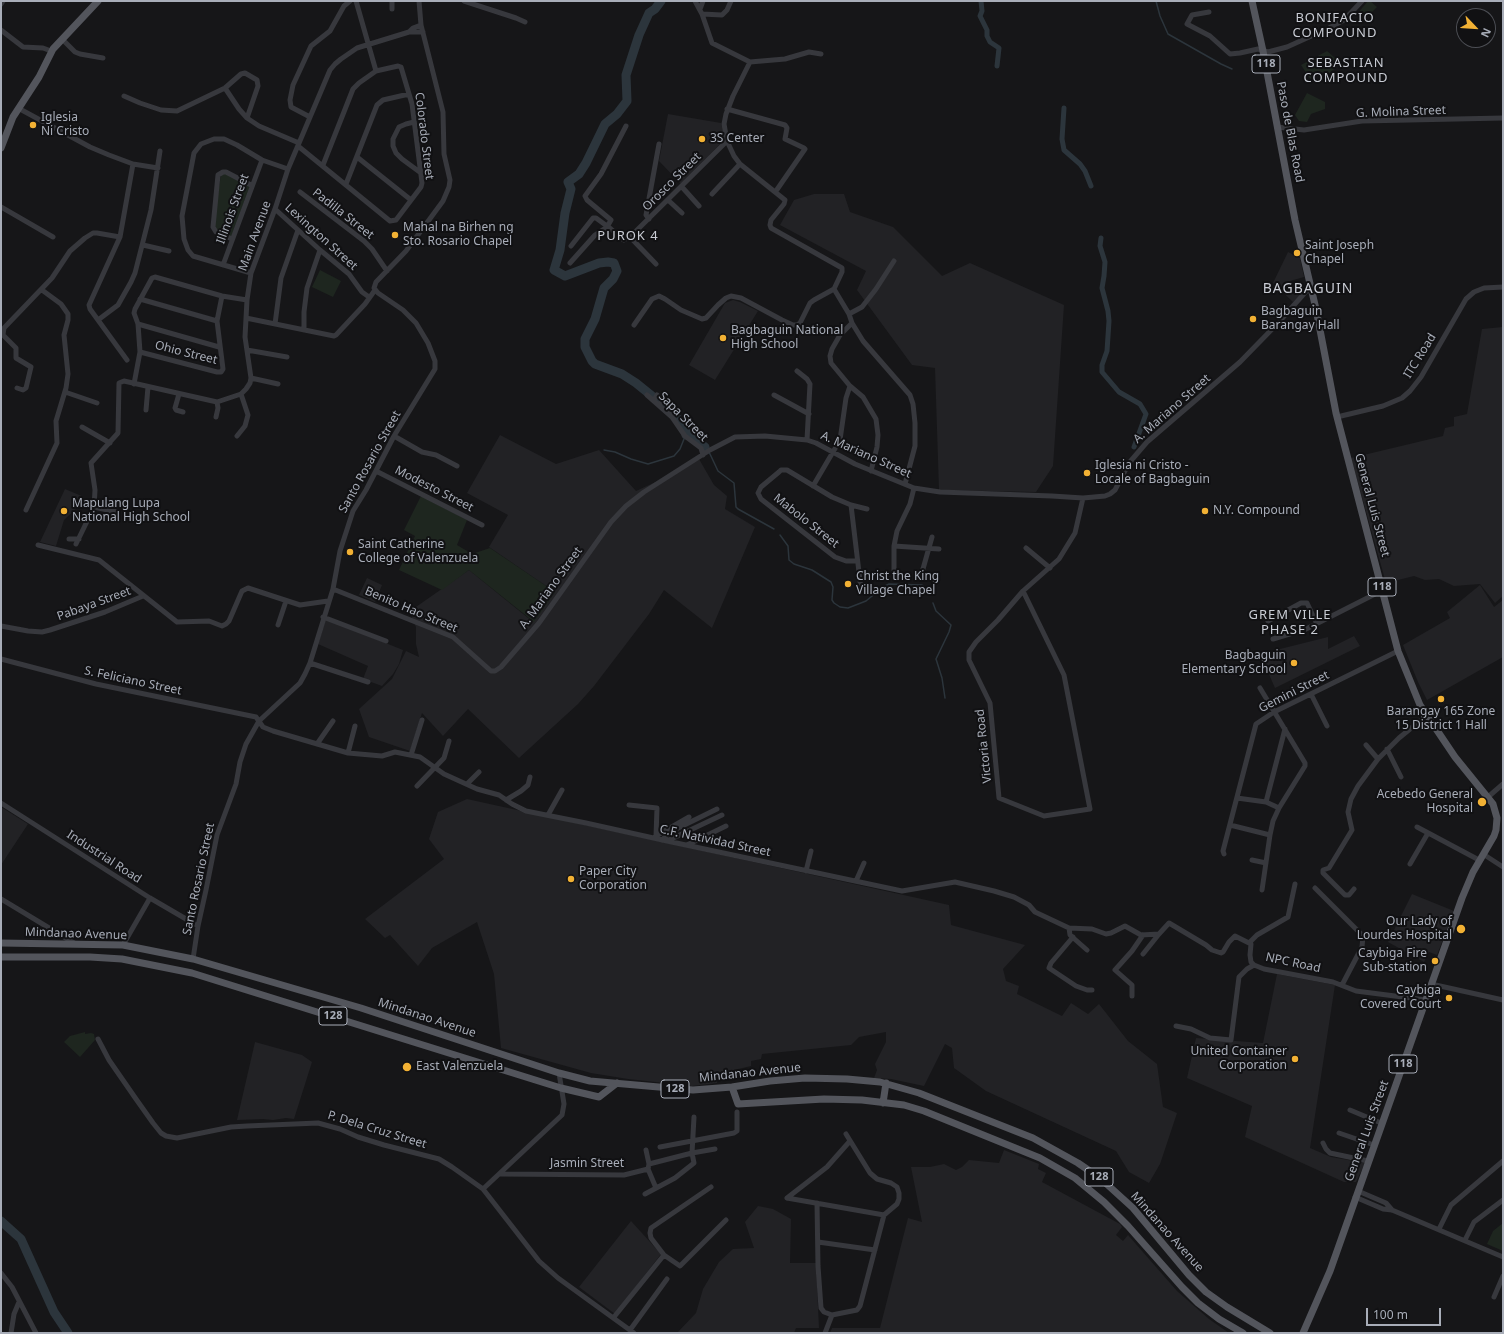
<!DOCTYPE html>
<html>
<head>
<meta charset="utf-8">
<style>
	body { margin:0 }
	#map { position:relative; width:1504px; height:1334px; overflow:hidden; background:#161618; font-family:"Noto Sans",sans-serif }
	canvas { display:block }
	.frame { position:absolute; inset:0; border:2px solid #a8adb8; pointer-events:none }
	.north { position:absolute; left:1456px; top:8px; width:40px; height:40px; box-sizing:border-box; background:#111113; border:1px solid #4d4f55; border-radius:50%; rotate:115deg; font-size:11px; font-weight:700; line-height:16px; text-align:center; color:#a8adb8 }
	.north::after { content:''; display:block; margin:auto; width:14px; height:18px; background:#f2b134; clip-path:polygon(50% 0,100% 100%,50% 72%,0 100%) }
	.scale { position:absolute; left:1366px; top:1308px; width:75px; height:18px; box-sizing:border-box; border:2px solid #a8adb8; border-top:0; padding-left:5px; font-size:12px; line-height:14px; white-space:nowrap; color:#a8adb8; -webkit-text-stroke:3px #111113; paint-order:stroke }
</style>
</head>
<body>
<div id="map">
<canvas width="1504" height="1334"></canvas>
<div class="frame"></div>
<div class="north">N</div>
<div class="scale">100 m</div>
</div>
<script>
const ctx = document.querySelector('canvas').getContext('2d');
ctx.lineJoin = 'round';
function fill(path, color) {
  ctx.fillStyle = color;
  ctx.fill(path, 'evenodd');
}
function toPath(rows) {
  const path = new Path2D();
  for (const r of rows) {
    path.moveTo(r[0], r[1]);
    for (let i = 2; i < r.length; i += 2) path.lineTo(r[i], r[i + 1]);
  }
  return path;
}
function strokePath(path, color, width, dash) {
  ctx.strokeStyle = color;
  ctx.lineWidth = width;
  ctx.lineCap = dash ? 'butt' : 'round';
  ctx.setLineDash(dash || []);
  ctx.stroke(path);
}
function label(font, color, halo, rows, align = 'center') {
  ctx.font = font + ' "Noto Sans",sans-serif';
  ctx.lineWidth = 4;
  ctx.setLineDash([]);
  ctx.textBaseline = 'middle';
  ctx.strokeStyle = halo;
  ctx.fillStyle = color;
  for (const [text, x, y, turn = 0] of rows) {
    ctx.save();
    ctx.translate(x, y);
    ctx.rotate((+turn || 0) * Math.PI / 180);
    ctx.textAlign = isNaN(turn) ? turn : align;
    if (halo) ctx.strokeText(text, 0, 0);
    ctx.fillText(text, 0, 0);
    ctx.restore();
  }
}
fill(toPath([
	[668,114,721,123,725,139,681,184,659,161],
	[814,194,844,194,850,212,893,227,942,276,970,263,1064,305,1053,466,1036,492,939,490,935,368,912,365,857,290,866,271,780,225,794,200],
	[1288,252,1300,258,1304,277,1290,281,1302,293,1293,302,1273,283],
	[733,300,740,302,758,311,715,380,689,365,725,303],
	[1503,327,1503,596,1495,603,1480,584,1454,586,1439,579,1425,580,1414,576,1386,583,1351,458,1443,436,1445,428,1454,426,1454,417,1467,414,1482,329],
	[500,435,556,464,599,450,636,491,673,474,699,459,714,485,727,496,725,509,755,527,712,628,664,590,649,614,594,686,578,704,519,758,468,709,443,736,422,713,410,751,369,737,359,709,392,679,406,651,419,657,416,644,416,627,412,618,413,609,469,570,533,622,555,592,489,547,508,515,467,493],
	[65,489,84,497,82,503,64,520,56,546,40,542],
	[367,578,382,585,375,602,359,595],
	[1480,585,1494,607,1503,600,1503,657,1427,700,1418,682,1403,645,1450,618,1447,612],
	[326,619,403,650,399,664,393,674,382,686,363,679,368,666,318,644],
	[1354,636,1360,646,1275,688,1260,654,1328,637,1328,649],
	[467,799,949,905,951,925,1025,945,1003,969,1006,981,1019,986,1017,994,1062,1016,1071,1003,1088,1014,1099,1004,1128,1041,1157,1064,1163,1107,1177,1113,1160,1164,1149,1183,1129,1172,1116,1151,986,1091,954,1068,952,1048,945,1044,924,1086,891,1079,874,1078,877,1070,875,1064,886,1042,886,1032,859,1037,851,1045,762,1054,761,1059,751,1061,751,1066,717,1074,717,1083,692,1086,628,1079,591,1073,501,1048,494,974,477,922,432,948,418,966,390,935,385,938,365,919,444,859,429,839,438,812],
	[1,807,28,824,1,865],
	[1412,894,1454,911,1437,955,1429,952,1424,962,1388,942],
	[1277,974,1335,985,1310,1148,1331,1157,1365,1163,1356,1182,1344,1182,1245,1137,1252,1106,1187,1078,1196,1038,1263,1043],
	[255,1042,302,1055,312,1062,294,1119,286,1118,273,1120,263,1119,237,1120],
	[1004,1150,1039,1164,1038,1169,1046,1173,1042,1182,1120,1224,1122,1227,1116,1235,1123,1241,1128,1235,1177,1291,1209,1319,1229,1333,830,1333,832,1328,880,1328,908,1218,922,1222,911,1167,930,1167,944,1164,956,1170,962,1167,969,1160,999,1163],
	[758,1206,773,1209,791,1219,790,1263,816,1263,819,1328,796,1328,794,1333,677,1333,696,1313,703,1289,719,1262,733,1249,754,1248,745,1222],
	[631,1221,661,1254,615,1314,579,1287]
]), '#222225');
fill(toPath([
	[1368,1,1370,1,1377,7,1364,20,1357,14],
	[1327,51,1341,63,1326,76,1322,72,1311,80,1301,65],
	[1307,93,1325,102,1325,109,1311,114,1307,122,1299,121,1295,115],
	[223,172,250,186,231,238,216,230,214,221,221,174],
	[320,270,341,281,333,297,312,287],
	[421,496,467,520,457,545,472,554,490,548,555,592,534,622,469,570,442,590,399,570,415,536,404,530],
	[85,1032,85,1034,91,1033,94,1034,95,1040,80,1057,64,1042,70,1036],
	[1503,1223,1503,1251,1487,1244,1493,1231]
]), '#1e261f');
strokePath(toPath([
	[1156,1,1160,16,1168,34,1221,64,1232,69],
	[705,447,710,454,718,471,734,483,736,507,738,509,774,529],
	[604,450,615,452,631,459,648,464,674,456,680,449,684,439],
	[780,535,788,546,789,560,794,564,812,570,831,582,833,587,832,600,834,603,840,607,848,608,866,601,883,587,889,584,922,585,929,591],
	[933,603,936,611,951,625,949,632,936,659,942,678,945,698]
]), '#2c353c', 1.5);
strokePath(toPath([
	[981,1,982,11,980,16,987,30,987,36,990,42,999,48,997,66],
	[1064,108,1062,139,1064,150,1080,164,1085,171,1091,186],
	[1101,238,1100,246,1105,262,1104,276,1102,288,1108,311,1109,321,1107,351,1102,365,1102,372,1119,392,1140,404,1146,414,1134,447]
]), '#2c353c', 5);
strokePath(toPath([
	[661,1,655,9,649,13,639,35,626,75,627,101,617,114,605,124,586,163,579,174,568,182,571,189,565,213,560,250,554,270,565,276,599,263,608,262,614,263,617,271,613,279,604,288,595,319,585,339,585,347,592,361,595,364,622,374,636,383,673,413,685,428,687,433,686,435],
	[687,433,705,447],
	[1,1221,21,1239,54,1312,68,1333]
]), '#2c353c', 9);
strokePath(toPath([
	[356,1,376,71],
	[464,1,516,18,525,22],
	[695,1,702,14,712,43,750,62,785,59,809,52,821,54],
	[1,4,3,1],
	[392,9,392,1],
	[700,9,703,1],
	[1209,12,1192,15,1187,24,1210,36,1230,54,1240,53,1258,49,1268,52,1287,47,1329,28,1344,20,1362,1],
	[702,14,722,15,727,10,731,1],
	[1,30,23,47,43,48,51,51],
	[409,32,423,32],
	[62,39,75,52,80,54,103,58],
	[750,62,733,96,726,114,724,124,727,141,734,156,740,164,785,200,784,204,771,220,770,225,771,228,842,268,842,272,834,289],
	[225,88,239,109,247,118,259,126,299,143],
	[124,96,140,103,161,110,177,111,225,88,241,74,245,73,257,80,258,86,247,118],
	[18,108,90,147,109,155,133,164,158,168],
	[727,109,785,125,787,128,785,139,804,148,805,149,776,191],
	[310,117,291,107,290,100,293,85,311,46,330,31,344,6,350,1],
	[414,122,406,124,399,127,393,139,393,146,396,153,402,159,421,173],
	[1277,127,1304,130,1362,121,1503,118],
	[298,146,390,221,396,220,421,187,422,183,412,104,401,67,398,66,376,71,359,83,353,89,323,165],
	[357,157,411,200],
	[346,184,377,105,383,100,409,94],
	[682,187,699,206],
	[300,192,364,241,372,249,387,271],
	[712,194,740,164],
	[668,200,682,213],
	[1,207,53,237],
	[275,209,320,250,349,274,362,292,369,297],
	[649,219,646,215,659,144],
	[630,237,656,264],
	[232,239,216,232,213,227,218,175,223,172,226,172,251,185],
	[143,245,169,251],
	[571,246,593,218,596,218,611,229,622,239,624,240,627,238,630,237,727,141],
	[570,263,595,235,607,227,611,220,587,200,585,196,601,174,626,126],
	[223,265,262,160],
	[251,273,193,256,188,250,184,239,182,216,194,153,201,144,214,139,224,139,237,145,262,160,288,169],
	[140,299,217,321],
	[849,314,862,307,876,289,894,261],
	[246,318,334,336,336,335,365,304,375,290],
	[98,320,118,305,131,282,135,273,151,210,160,151],
	[852,323,840,335,832,349,830,356,831,363,850,386,863,397,876,419,878,435,877,447,871,471],
	[138,324,219,347],
	[275,324,281,278,298,230],
	[634,325,652,299,659,296,665,299,681,310,702,319,706,318,718,305,726,298,731,296,741,298,782,320,793,325,797,325,800,323,810,303,814,300,834,289,849,314,852,323,863,341,910,395,913,404,915,423,915,446,905,484],
	[304,330,304,312,307,288,320,250],
	[247,350,287,357],
	[140,352,217,372,221,372,223,369,217,321,222,296],
	[127,360,90,309,89,305,120,237,133,164],
	[797,371,807,379,810,384,807,440],
	[251,378,278,384],
	[134,384,140,352,138,324,134,313,135,309,152,278,155,277,222,296,247,300],
	[17,388,23,390,26,388,31,367,16,358,16,348,3,335,4,328,52,278,70,251,85,238,93,233,97,233,120,237],
	[65,392,97,403],
	[179,394,175,408,176,410,183,412],
	[647,395,672,417,685,436,701,448,703,455],
	[774,395,809,414],
	[654,400,657,395],
	[659,405,663,400],
	[146,410,148,387],
	[670,415,674,409],
	[216,417,218,408,217,402],
	[1337,417,1383,406,1402,398,1410,391,1421,377,1466,299,1474,292,1484,288,1503,287],
	[82,427,110,443],
	[237,436,245,426,248,415,241,394],
	[394,436,422,452,436,455,457,466],
	[376,471,482,525],
	[813,486,840,440,846,398,850,386],
	[851,505,861,589],
	[94,507,117,512],
	[26,510,57,443,56,421,66,388,68,374,64,335,68,320,68,314,61,304,42,290],
	[79,518,87,521],
	[69,539,79,539],
	[76,544,94,507,95,490,91,463,118,433,119,383,124,381,217,402,241,394,246,389,250,383,251,378,245,337,247,300,251,273,275,209,288,169,330,70,335,64,341,59,357,48,409,32,413,28,421,25],
	[38,545,99,560,177,622,209,621,222,626,226,624,229,621,242,591,248,588,300,605,328,601],
	[894,546,939,549],
	[1026,548,1050,568],
	[857,561,846,561,835,557,761,499,758,493,761,487,779,472,781,470,787,470,832,497,851,505,867,509],
	[894,570,894,546,897,531,910,504,914,488],
	[921,576,932,537],
	[333,589,453,637,491,671,495,671,501,667,539,623,611,522,626,506,644,492,710,450,735,437,765,436,807,440,816,443,855,464,887,477,914,488,940,492,1052,496,1083,498,1105,496,1110,494,1115,490,1129,463,1147,442,1240,362,1278,323,1310,287],
	[1023,591,1064,675,1090,809,1044,816,999,798,990,703,969,660,969,652,976,642,998,620,1023,591,1059,559,1075,533,1083,498],
	[323,617,386,641],
	[1268,621,1301,603,1307,603,1315,620,1318,623,1383,590],
	[278,625,286,601],
	[1,626,28,631,42,632,50,630,105,612,143,596],
	[1273,639,1306,629,1318,623],
	[1,659,96,684,256,717,263,727,273,731,348,753,382,756,395,752,420,757,444,774,477,789,499,795,512,804,526,811,586,823,667,841,902,891,955,882,994,891,1014,897,1029,905,1035,912,1069,928,1092,929,1106,934,1111,933,1125,926,1141,935,1159,934,1169,923,1206,945,1212,950,1221,953,1223,952,1229,942,1235,936,1251,944,1250,955,1251,962,1254,965,1264,969,1333,982,1356,991,1426,1000],
	[310,663,368,682],
	[1260,688,1305,763,1305,766,1279,808,1273,821,1270,835,1262,890],
	[1311,694,1327,726],
	[317,744,333,721],
	[1366,745,1378,759],
	[1387,749,1401,777],
	[348,753,355,726],
	[411,755,422,720],
	[467,784,479,772],
	[417,786,444,758,449,741],
	[1488,797,1503,784],
	[1237,798,1266,802,1279,808],
	[506,800,521,791,528,785,530,777],
	[1266,802,1285,729],
	[1,803,150,898,198,926],
	[629,805,657,808,656,836,654,838],
	[548,815,562,790],
	[1230,825,1270,835],
	[1417,827,1479,860],
	[656,836,689,817],
	[662,840,670,832,717,809],
	[667,841,722,815],
	[687,845,726,826],
	[1224,854,1223,851,1256,724,1274,712,1398,651],
	[1483,854,1503,867],
	[1252,860,1266,863],
	[1410,864,1428,833],
	[806,871,811,851],
	[856,881,864,863],
	[1315,888,1363,936,1362,947,1342,985],
	[1354,889,1349,895,1345,895,1323,873,1323,870,1329,868,1352,830,1348,812,1351,799,1358,786,1378,759,1399,738,1426,716],
	[1,899,74,943],
	[1069,928,1070,935,1087,950],
	[1073,937,1051,963,1049,968,1076,986,1087,990,1092,990],
	[1249,943,1257,935,1288,917,1295,884],
	[123,945,150,898],
	[1143,954,1159,934],
	[193,959,198,926,206,890,217,835,236,784,240,762,246,744,259,721,300,683,305,674,310,663,333,589,340,551,353,511,366,490,394,436,435,369,435,361,428,343,416,323,403,310,378,293,374,288,376,282,406,251,429,220,443,201,449,187,450,180,444,154,443,112,421,25,419,1],
	[1431,984,1503,1000],
	[1132,996,1132,985,1115,970,1132,951,1143,935],
	[1176,1026,1191,1029,1210,1038,1231,1040,1239,977,1247,969,1254,965],
	[98,1039,109,1060,136,1099,153,1123,161,1133,166,1136,177,1138,231,1127,247,1126,318,1123,340,1129,358,1137,384,1145,439,1159,452,1167,483,1189,539,1261,558,1278,634,1333],
	[1350,1110,1381,1123],
	[1339,1133,1374,1145],
	[1323,1143,1326,1149,1330,1153,1368,1161],
	[660,1147,734,1133,737,1131,737,1112],
	[646,1150,649,1164],
	[648,1169,649,1164,692,1153,715,1149],
	[648,1169,656,1188],
	[500,1174,624,1175,648,1169],
	[711,1187,651,1228,650,1233,651,1238,664,1255,680,1266,726,1220],
	[483,1189,562,1115,564,1104,559,1073],
	[1358,1191,1386,1203,1392,1210],
	[645,1194,675,1178,694,1163,692,1153,694,1117],
	[1355,1197,1383,1209,1392,1210,1503,1257],
	[787,1198,884,1215],
	[787,1198,827,1167,850,1141],
	[817,1203,818,1266,821,1308,824,1312,832,1315,857,1310,860,1306,884,1215,897,1204,899,1199,899,1193,897,1187,891,1183,877,1179,870,1173,846,1134],
	[1439,1229,1451,1205,1503,1161],
	[1465,1240,1474,1222,1503,1200],
	[818,1242,875,1250],
	[1,1273,12,1287,36,1333],
	[1494,1297,1503,1276],
	[614,1317,664,1255],
	[630,1330,667,1279],
	[11,1333,14,1314,19,1302],
	[825,1333,832,1315]
]), '#37383d', 5);
strokePath(toPath([
	[1252,1,1263,51,1295,220,1316,309,1336,413,1398,651,1420,705,1455,757,1493,804,1497,818,1496,830,1494,836,1473,872,1462,898,1330,1271,1303,1333],
	[1,148,13,117,39,77,53,49,98,1],
	[1,943,123,945,193,959,361,1008,559,1073,590,1081,693,1090,732,1087,770,1081,805,1078,847,1079,880,1082,919,1093,1033,1138,1078,1163,1100,1178,1133,1208,1189,1275,1206,1292,1227,1307,1270,1333],
	[1,957,90,957,122,959,192,973,561,1088,599,1097,617,1083],
	[732,1087,738,1104,824,1099,862,1100,904,1105,924,1111,1040,1158,1075,1178,1104,1202,1128,1226,1182,1287,1198,1303,1219,1319,1243,1333],
	[883,1103,886,1083]
]), '#53555c', 7);
for (const [x, y, r, color] of [
	[33,125,4,"#f2b134"],
	[702,139,4,"#f2b134"],
	[395,235,4,"#f2b134"],
	[1297,253,4,"#f2b134"],
	[1253,319,4,"#f2b134"],
	[723,338,4,"#f2b134"],
	[1087,473,4,"#f2b134"],
	[64,511,4,"#f2b134"],
	[1205,511,4,"#f2b134"],
	[350,552,4,"#f2b134"],
	[848,584,4,"#f2b134"],
	[1294,663,4,"#f2b134"],
	[1441,699,4,"#f2b134"],
	[1482,802,5,"#f2b134"],
	[571,879,4,"#f2b134"],
	[1461,929,5,"#f2b134"],
	[1435,961,4,"#f2b134"],
	[1449,998,4,"#f2b134"],
	[1295,1059,4,"#f2b134"],
	[407,1067,5,"#f2b134"]
]) {
  const dot = new Path2D();
  dot.arc(x, y, r, 0, 2 * Math.PI);
  ctx.fillStyle = color;
  ctx.fill(dot);
  strokePath(dot, '#111113', 1.5);
}
for (const [x, y, w] of [
	[1266,64,28],
	[1382,587,28],
	[333,1016,28],
	[1403,1064,28],
	[675,1089,28],
	[1099,1177,28]
]) {
  const box = new Path2D();
  box.roundRect(x - w / 2, y - 9, w, 18, 3);
  ctx.fillStyle = '#111113';
  ctx.fill(box);
  strokePath(box, '#a8adb8', 1);
}
label('bold 11px', '#a8adb8', null, [
	["118",1266,64],
	["118",1382,587],
	["128",333,1016],
	["118",1403,1064],
	["128",675,1089],
	["128",1099,1177]
]);
label('12px', '#a8adb8', '#111113', [
	["G. Molina Street",1401,112,-2],
	["Paso de Blas Road",1290,132,79],
	["Colorado Street",424,136,83],
	["Orosco Street",672,182,-45],
	["Illinois Street",233,209,-70],
	["Padilla Street",343,214,38],
	["Main Avenue",255,236,-70],
	["Lexington Street",321,237,42],
	["Ohio Street",186,353,14],
	["ITC Road",1420,356,-58],
	["A. Mariano Street",1172,409,-41],
	["Sapa Street",683,417,45],
	["A. Mariano Street",866,455,24],
	["Santo Rosario Street",370,462,-61],
	["Modesto Street",434,489,27],
	["General Luis Street",1372,505,75],
	["Mabolo Street",806,521,38],
	["A. Mariano Street",551,588,-54],
	["Pabaya Street",94,604,-20],
	["Benito Hao Street",411,610,23],
	["S. Feliciano Street",133,681,12],
	["Gemini Street",1294,692,-27],
	["Victoria Road",984,746,-96],
	["C.F. Natividad Street",715,841,12],
	["Industrial Road",104,857,33],
	["Santo Rosario Street",199,879,-78],
	["Mindanao Avenue",76,934,2],
	["NPC Road",1293,963,12],
	["Mindanao Avenue",427,1018,18],
	["Mindanao Avenue",750,1073,-6],
	["P. Dela Cruz Street",377,1130,17],
	["General Luis Street",1367,1131,-70],
	["Jasmin Street",587,1164],
	["Mindanao Avenue",1167,1232,48]
]);
label('12px', '#a8adb8', '#111113', [
	["Iglesia",41,118],
	["Ni Cristo",41,132],
	["3S Center",710,139],
	["Mahal na Birhen ng",403,228],
	["Sto. Rosario Chapel",403,242],
	["Saint Joseph",1305,246],
	["Chapel",1305,260],
	["Bagbaguin",1261,312],
	["Barangay Hall",1261,326],
	["Bagbaguin National",731,331],
	["High School",731,345],
	["Iglesia ni Cristo -",1095,466],
	["Locale of Bagbaguin",1095,480],
	["Mapulang Lupa",72,504],
	["National High School",72,518],
	["N.Y. Compound",1213,511],
	["Saint Catherine",358,545],
	["College of Valenzuela",358,559],
	["Christ the King",856,577],
	["Village Chapel",856,591],
	["Bagbaguin",1286,656,"right"],
	["Elementary School",1286,670,"right"],
	["Barangay 165 Zone",1441,712,"center"],
	["15 District 1 Hall",1441,726,"center"],
	["Acebedo General",1473,795,"right"],
	["Hospital",1473,809,"right"],
	["Paper City",579,872],
	["Corporation",579,886],
	["Our Lady of",1452,922,"right"],
	["Lourdes Hospital",1452,936,"right"],
	["Caybiga Fire",1427,954,"right"],
	["Sub-station",1427,968,"right"],
	["Caybiga",1441,991,"right"],
	["Covered Court",1441,1005,"right"],
	["United Container",1287,1052,"right"],
	["Corporation",1287,1066,"right"],
	["East Valenzuela",416,1067]
], 'left');
ctx.letterSpacing = '1px';
label('13px', '#c9ccd4', '#111113', [
	["BONIFACIO",1335,18],
	["COMPOUND",1335,33],
	["SEBASTIAN",1346,63],
	["COMPOUND",1346,78],
	["PUROK 4",628,236],
	["GREM VILLE",1290,615],
	["PHASE 2",1290,630]
]);
ctx.letterSpacing = '0px';
ctx.letterSpacing = '1px';
label('14px', '#c9ccd4', '#111113', [
	["BAGBAGUIN",1308,289]
]);
ctx.letterSpacing = '0px';
</script>
</body>
</html>
